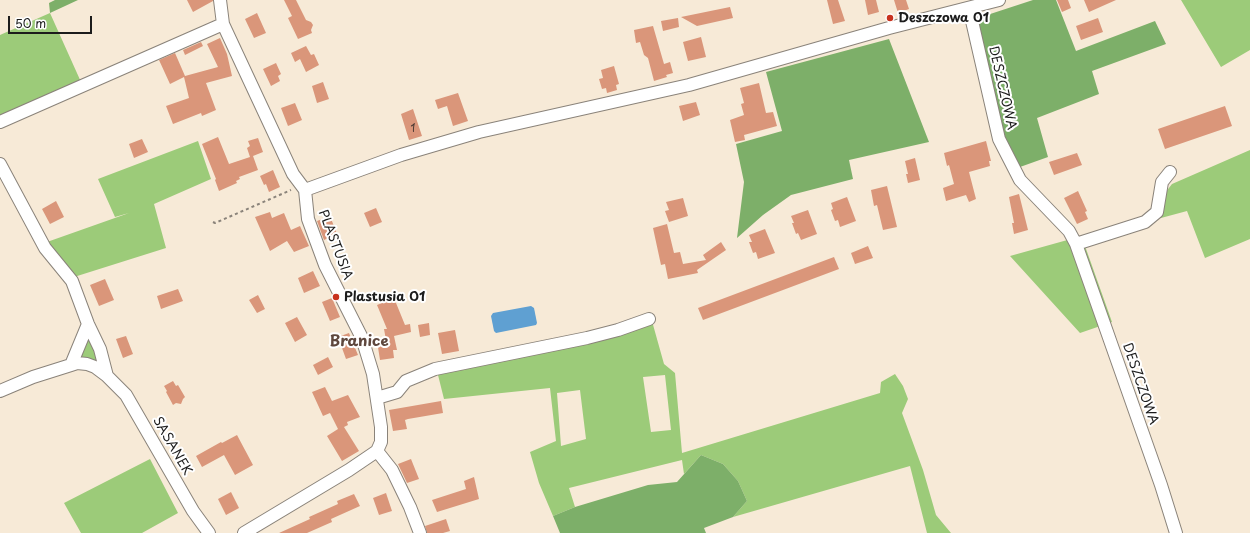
<!DOCTYPE html>
<html>
<head>
<meta charset="utf-8">
<style>
	body { margin:0 }
	#map { position:relative; width:1250px; height:533px; overflow:hidden; background:#f7ead7; font-family:"Playpen Sans",sans-serif }
	canvas { display:block }
	.scale { position:absolute; left:8px; top:16px; width:84px; height:18px; box-sizing:border-box; border:2px solid #1c1c1c; border-top:0; padding-left:5px; font-size:12px; line-height:14px; white-space:nowrap; color:#1c1c1c; -webkit-text-stroke:3px #fff; paint-order:stroke }
</style>
</head>
<body>
<div id="map">
<canvas width="1250" height="533"></canvas>
<div class="scale">50 m</div>
</div>
<script>
const ctx = document.querySelector('canvas').getContext('2d');
ctx.lineJoin = 'round';
function fill(path, color) {
  ctx.fillStyle = color;
  ctx.fill(path, 'evenodd');
}
function toPath(rows) {
  const path = new Path2D();
  for (const r of rows) {
    path.moveTo(r[0], r[1]);
    for (let i = 2; i < r.length; i += 2) path.lineTo(r[i], r[i + 1]);
  }
  return path;
}
function strokePath(path, color, width, dash) {
  ctx.strokeStyle = color;
  ctx.lineWidth = width;
  ctx.lineCap = dash ? 'butt' : 'round';
  ctx.setLineDash(dash || []);
  ctx.stroke(path);
}
function label(font, color, halo, rows, align = 'center') {
  ctx.font = font + ' "Playpen Sans",sans-serif';
  ctx.lineWidth = 4;
  ctx.setLineDash([]);
  ctx.textBaseline = 'middle';
  ctx.strokeStyle = halo;
  ctx.fillStyle = color;
  for (const [text, x, y, turn = 0] of rows) {
    ctx.save();
    ctx.translate(x, y);
    ctx.rotate((+turn || 0) * Math.PI / 180);
    ctx.textAlign = isNaN(turn) ? turn : align;
    if (halo) ctx.strokeText(text, 0, 0);
    ctx.fillText(text, 0, 0);
    ctx.restore();
  }
}
fill(toPath([
	[1181,0,1250,0,1250,50,1221,67],
	[50,13,81,82,0,118,0,35],
	[198,141,211,179,154,204,166,248,74,277,47,242,129,213,115,217,98,179],
	[1250,150,1250,239,1205,258,1187,211,1161,218,1165,193,1172,184],
	[1071,239,1085,246,1112,322,1080,333,1010,256],
	[650,314,664,364,675,373,682,453,880,393,881,382,895,374,903,386,908,399,902,413,923,470,936,515,951,533,927,533,910,466,733,517,747,501,738,481,723,464,701,455,684,474,682,460,569,488,575,507,553,516,539,483,530,452,556,441,550,388,444,399,435,363,598,330],
	[665,375,671,430,651,432,643,377],
	[580,390,586,439,561,446,557,393],
	[92,338,100,358,96,362,78,360,86,341],
	[150,459,178,513,142,533,81,533,64,503]
]), '#9ccb79');
fill(toPath([
	[55,0,78,0,50,13,49,3],
	[1033,0,1056,0,1076,51,1155,21,1166,44,1092,71,1099,94,1037,118,1048,157,1020,167,1001,136,978,18],
	[889,39,929,142,849,160,853,179,791,195,763,215,737,238,744,182,736,144,782,131,766,72],
	[701,455,723,464,738,481,747,501,733,517,704,528,706,533,560,533,553,516,575,507,648,485,677,482]
]), '#7daf69');
fill(toPath([
	[531,306,534,308,537,323,536,325,496,333,494,331,491,316,493,313]
]), '#5fa0d2');
fill(toPath([
	[187,0,213,0,213,1,193,12],
	[284,0,296,0,306,20,311,22,313,25,311,30,312,33,298,39,288,18,292,16],
	[827,0,838,0,845,21,833,24],
	[865,0,876,0,879,12,868,15],
	[894,0,906,0,909,9,898,13],
	[1057,0,1068,0,1071,8,1062,12],
	[1084,0,1116,0,1089,12],
	[730,7,733,18,697,26,681,17],
	[257,13,266,33,254,38,245,19],
	[678,18,679,27,663,31,661,21],
	[1098,18,1103,32,1081,40,1076,26],
	[653,26,664,64,670,62,673,73,666,75,667,77,654,81,648,58,644,55,640,42,636,43,634,30],
	[701,37,706,57,688,61,683,42],
	[220,38,227,54,232,76,206,83,216,110,202,116,201,113,173,124,166,106,189,98,184,77,170,84,159,60,175,53,185,76,218,67,207,44],
	[201,42,203,46,185,55,183,50],
	[306,46,311,55,314,54,319,65,306,72,300,59,295,62,291,53],
	[276,63,281,74,278,76,280,81,271,86,263,69],
	[614,66,619,84,616,85,617,90,607,93,606,88,602,89,599,79,603,78,601,70],
	[323,82,329,99,317,103,312,86],
	[759,83,766,113,773,112,777,126,744,135,745,140,735,142,730,120,744,115,741,104,744,103,740,88],
	[458,93,468,121,453,126,447,106,438,109,435,100],
	[696,102,700,115,683,121,679,106],
	[295,103,302,120,288,126,281,108],
	[1225,106,1232,126,1165,149,1158,129],
	[413,109,422,136,409,140,401,114],
	[218,137,229,164,250,157,247,148,250,146,248,141,258,138,263,152,253,156,258,170,239,177,240,179,236,181,237,183,219,191,215,180,216,179,202,144],
	[142,139,148,152,134,158,129,144],
	[986,141,991,161,989,161,990,166,969,172,976,199,969,202,966,195,946,201,943,188,954,184,949,165,947,166,944,153],
	[1077,153,1082,165,1054,175,1049,162],
	[915,158,920,180,908,183,906,174,908,174,905,161],
	[273,170,280,187,269,192,266,184,264,185,260,176],
	[887,186,897,227,883,230,877,205,874,206,871,190],
	[1078,191,1087,211,1085,212,1088,219,1077,224,1064,198],
	[1019,194,1028,230,1014,234,1012,223,1014,223,1009,197],
	[847,197,856,221,840,227,838,220,835,221,831,210,833,209,831,203],
	[683,198,688,216,669,222,665,211,669,210,666,202],
	[56,201,64,217,50,224,42,209],
	[376,208,382,222,370,227,364,213],
	[808,210,817,234,801,240,798,233,796,234,792,223,794,223,791,216],
	[270,212,272,218,284,213,291,230,300,226,309,246,294,252,287,241,270,251,255,217],
	[330,216,337,234,324,240,317,221],
	[667,224,674,253,680,252,683,264,706,260,703,255,721,242,726,250,697,270,698,273,668,279,665,264,661,265,653,228],
	[765,229,775,253,758,259,756,252,753,253,749,242,752,242,749,235],
	[868,246,873,258,855,264,851,253],
	[834,257,839,269,703,320,698,308],
	[313,271,320,286,304,293,298,278],
	[105,279,114,300,99,306,90,285],
	[178,289,183,301,161,309,157,296],
	[258,295,265,309,257,313,249,300],
	[332,298,340,317,330,321,322,302],
	[394,298,405,325,410,324,411,332,394,336,397,350,393,350,394,358,380,360,377,341,386,340,384,329,387,329,377,305],
	[297,317,307,335,295,342,285,323],
	[429,323,430,335,420,337,418,325],
	[455,330,459,351,442,354,438,333],
	[349,333,358,355,346,359,338,337],
	[126,336,133,354,123,358,116,339],
	[328,357,333,367,318,375,313,365],
	[173,381,176,386,178,385,185,397,183,399,181,404,176,403,173,405,166,392,167,391,164,386],
	[325,387,332,401,348,395,360,417,347,422,348,425,344,427,359,451,342,461,327,436,338,429,330,413,323,416,312,392],
	[441,401,443,413,408,419,405,420,407,429,393,431,389,410],
	[237,435,253,465,235,475,224,455,202,467,196,456,221,442,222,443],
	[411,459,419,479,407,483,398,464],
	[474,477,479,499,437,512,432,500,466,489,464,481],
	[231,492,239,508,226,515,218,499],
	[386,493,392,511,379,515,373,498],
	[354,494,360,506,331,519,332,522,307,533,279,533,310,519,309,517,338,504,337,501],
	[446,519,450,531,443,533,427,533,425,526]
]), '#da967a');
const minor = toPath([
	[220,0,223,24,293,174,305,190,308,219,325,265,362,338,373,374,381,427,381,442,377,451,349,470,244,533],
	[969,8,999,139,1020,180,1069,231,1076,244,1161,485,1176,533],
	[0,122,223,24],
	[0,164,45,248,72,281,88,324,100,349,107,376],
	[305,190,401,155,479,132,689,85,889,28,999,0],
	[1076,244,1145,222,1157,212,1162,182,1170,172],
	[71,365,88,324],
	[0,391,33,377,71,365,77,363,87,364,95,367,107,376,126,395,193,511,209,533],
	[377,398,397,392,406,381,435,369,587,338,618,330,649,319],
	[377,451,392,470,410,507,420,533]
]);
strokePath(minor, '#8a837a', 14);
strokePath(toPath([
	[213,222,215,223,291,190]
]), '#8a837a', 2, [3, 3]);
strokePath(minor, '#fff', 12);
for (const [x, y, r, color] of [
	[890,18,4,"#c8321e"],
	[336,297,4,"#c8321e"]
]) {
  const dot = new Path2D();
  dot.arc(x, y, r, 0, 2 * Math.PI);
  ctx.fillStyle = color;
  ctx.fill(dot);
  strokePath(dot, '#fff', 1.5);
}
label('11px', '#4c3a34', null, [
	["1",413,129]
]);
label('bold 13px', '#1c1c1c', '#fff', [
	["Deszczowa 01",898,18],
	["Plastusia 01",344,297]
], 'left');
label('13px', '#1c1c1c', '#fff', [
	["DESZCZOWA",1002,88,77],
	["PLASTUSIA",335,245,69],
	["DESZCZOWA",1140,384,71],
	["SASANEK",172,446,60]
]);
label('bold 15px', '#5e473d', '#fff', [
	["Branice",359,342]
]);
</script>
</body>
</html>
